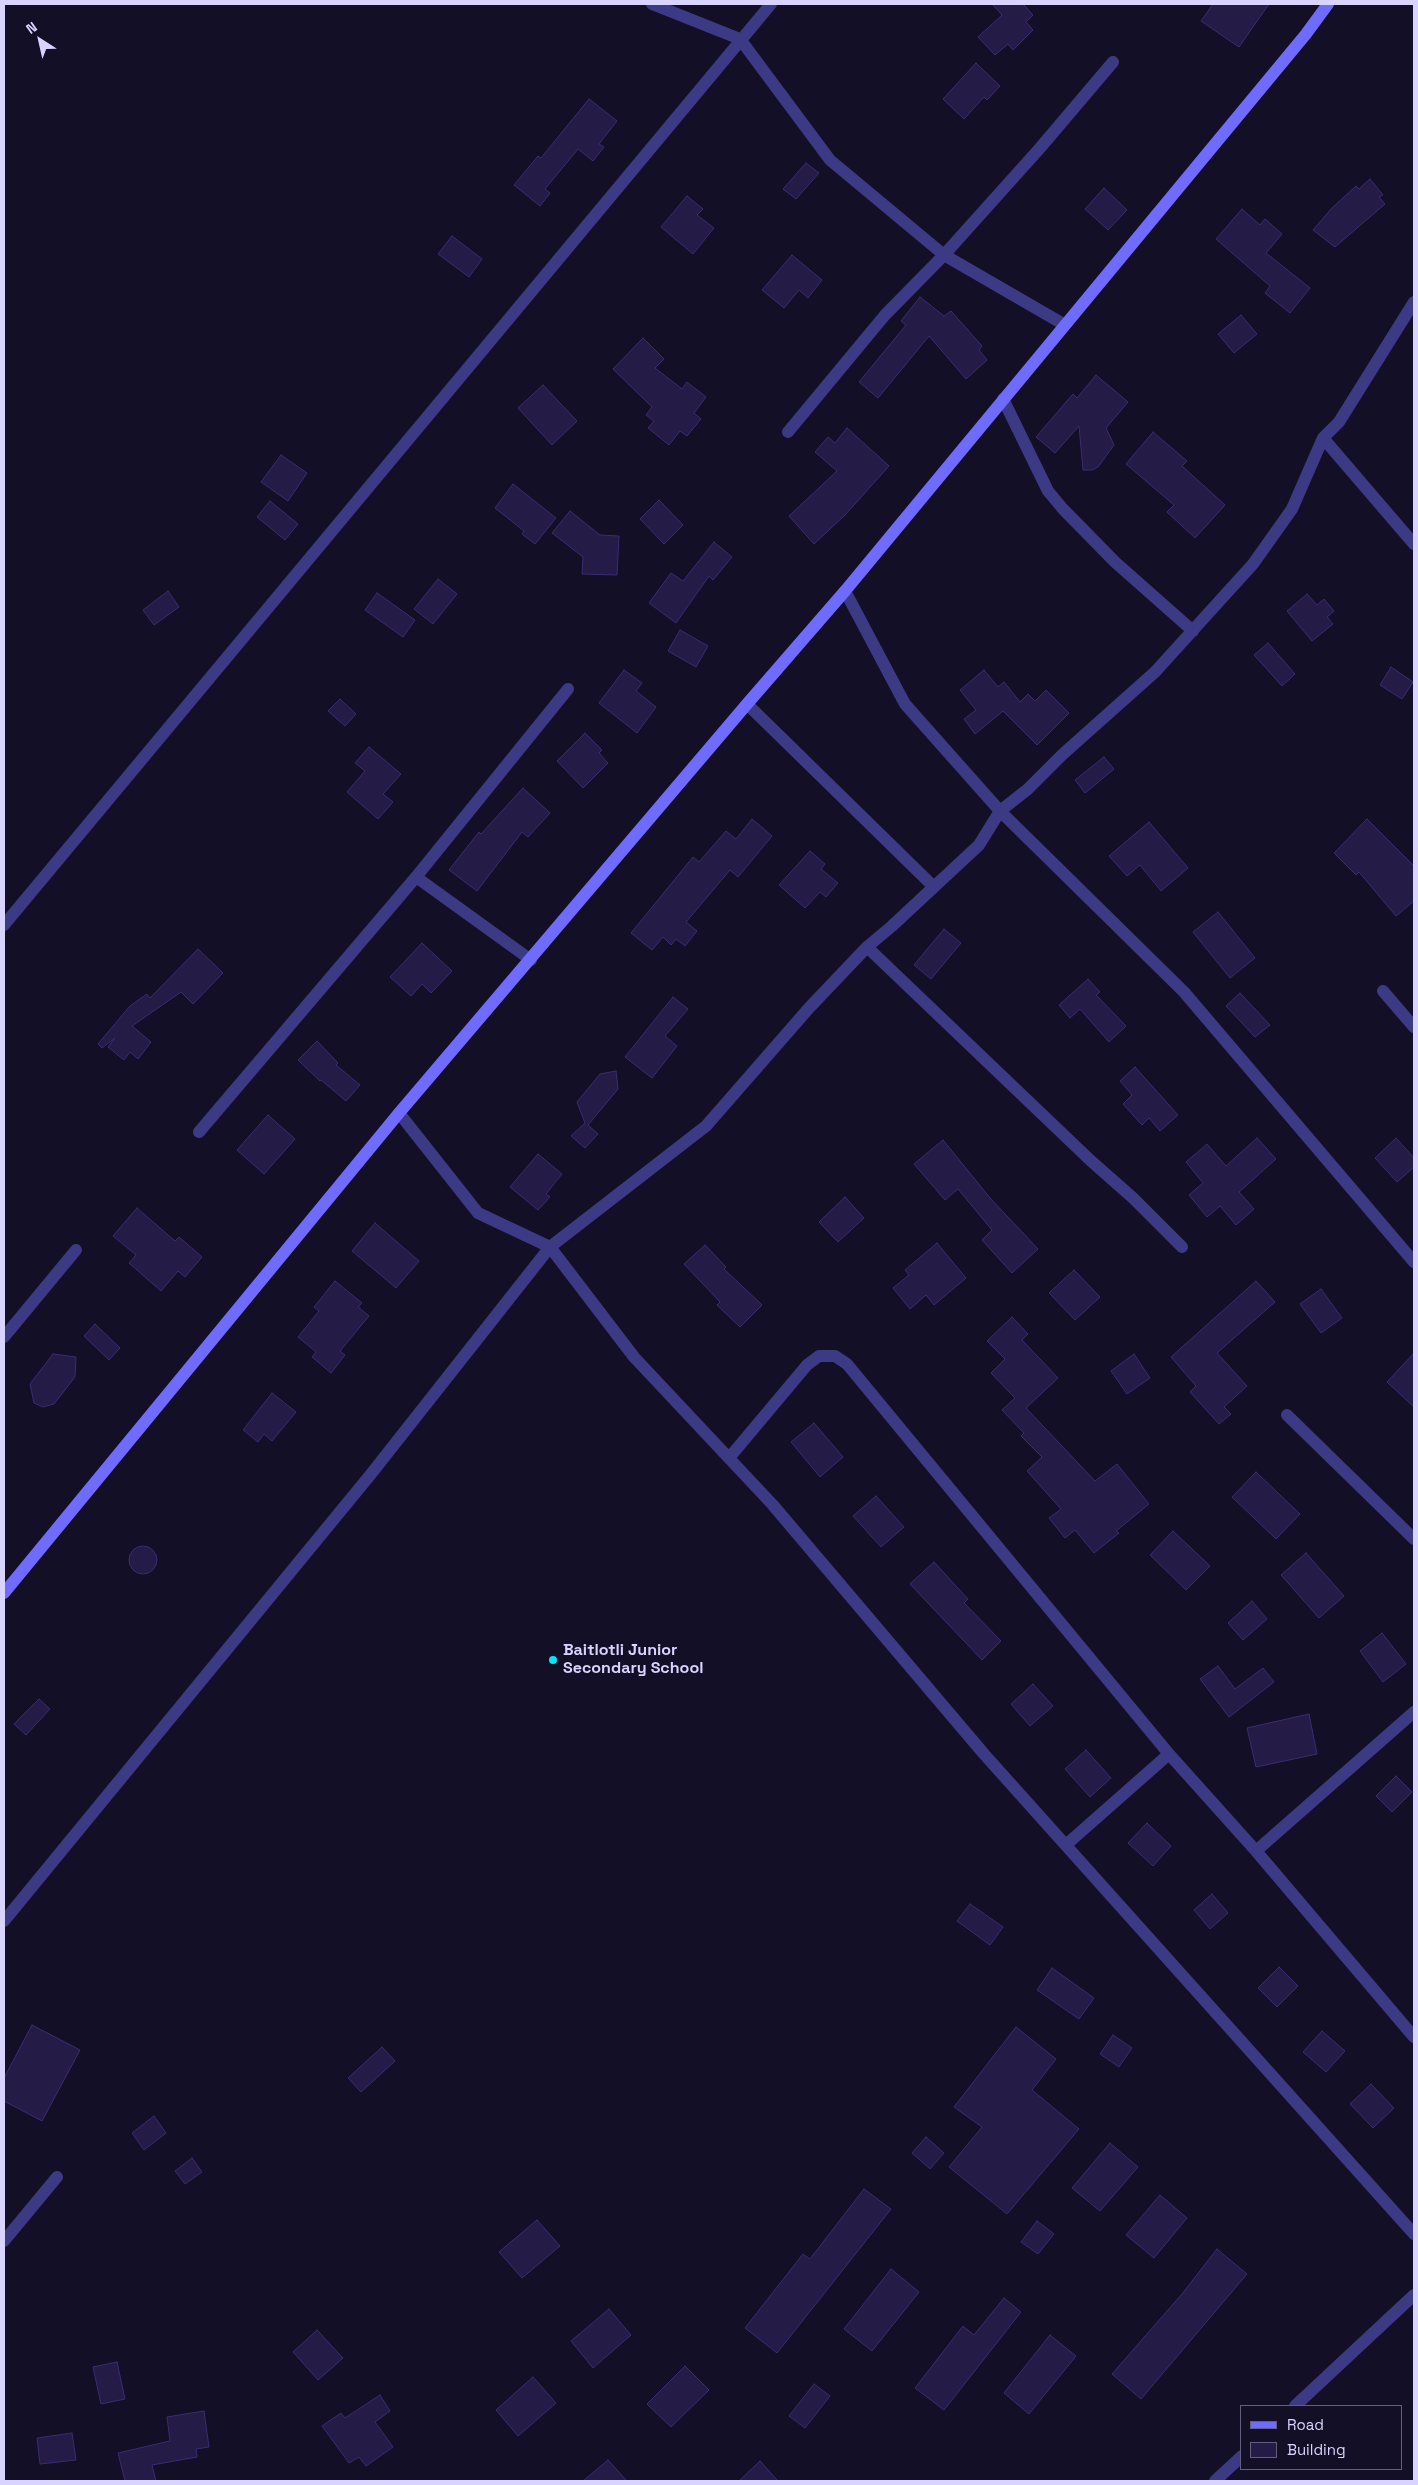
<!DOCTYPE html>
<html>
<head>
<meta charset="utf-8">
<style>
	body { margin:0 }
	#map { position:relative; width:1418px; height:2485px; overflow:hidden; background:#130f26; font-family:"Space Grotesk",sans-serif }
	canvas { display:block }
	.frame { position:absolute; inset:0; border:5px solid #d9d4ff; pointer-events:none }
	.legend { position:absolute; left:1240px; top:2405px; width:162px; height:65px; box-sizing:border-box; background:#130f26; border:1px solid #625e7d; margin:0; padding:6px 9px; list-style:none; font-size:15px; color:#d9d4ff }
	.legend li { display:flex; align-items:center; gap:10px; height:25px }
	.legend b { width:25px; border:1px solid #625e7d }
	.north { position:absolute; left:15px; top:15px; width:50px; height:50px; -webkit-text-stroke:4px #130f26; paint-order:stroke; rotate:325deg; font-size:14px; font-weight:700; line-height:20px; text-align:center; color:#d9d4ff }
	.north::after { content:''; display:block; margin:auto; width:18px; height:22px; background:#d9d4ff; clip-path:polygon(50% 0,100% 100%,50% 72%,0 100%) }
</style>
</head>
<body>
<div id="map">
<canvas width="1418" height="2485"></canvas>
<div class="frame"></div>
<ul class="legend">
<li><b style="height:6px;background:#6f6bff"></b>Road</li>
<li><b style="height:14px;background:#241b47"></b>Building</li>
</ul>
<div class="north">N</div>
</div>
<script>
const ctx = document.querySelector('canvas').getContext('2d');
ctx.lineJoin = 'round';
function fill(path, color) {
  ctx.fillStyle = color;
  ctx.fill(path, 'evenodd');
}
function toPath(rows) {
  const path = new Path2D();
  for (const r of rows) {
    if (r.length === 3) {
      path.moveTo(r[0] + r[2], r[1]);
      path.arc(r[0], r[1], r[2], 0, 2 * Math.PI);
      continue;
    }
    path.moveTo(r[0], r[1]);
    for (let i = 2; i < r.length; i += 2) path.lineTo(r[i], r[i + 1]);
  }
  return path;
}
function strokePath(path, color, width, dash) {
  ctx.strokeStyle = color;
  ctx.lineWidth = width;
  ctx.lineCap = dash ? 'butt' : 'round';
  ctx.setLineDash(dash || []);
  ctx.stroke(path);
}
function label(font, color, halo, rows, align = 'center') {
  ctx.font = font + ' "Space Grotesk",sans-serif';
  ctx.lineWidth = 4;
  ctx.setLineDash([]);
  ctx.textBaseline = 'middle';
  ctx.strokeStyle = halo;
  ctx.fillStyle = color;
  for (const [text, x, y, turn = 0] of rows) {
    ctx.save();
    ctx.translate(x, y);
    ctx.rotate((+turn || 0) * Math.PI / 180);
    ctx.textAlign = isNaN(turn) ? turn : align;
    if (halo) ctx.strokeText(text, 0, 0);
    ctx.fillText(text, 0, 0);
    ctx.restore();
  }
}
const building = toPath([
	[992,4,1023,4,1033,15,1026,22,1033,30,1013,50,1008,44,995,55,978,37,1002,15,992,4],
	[1213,4,1269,4,1239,47,1201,21,1213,4],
	[976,63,1000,86,987,100,984,97,964,119,943,99,976,63],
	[589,99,617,121,599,144,604,147,593,161,578,149,545,189,550,193,540,206,514,185,538,156,541,158,589,99],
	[806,163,819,173,796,199,783,189,806,163],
	[1370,179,1383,195,1379,197,1385,204,1335,247,1313,230,1332,208,1356,186,1359,189,1370,179],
	[1104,188,1127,210,1108,230,1085,209,1104,188],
	[687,196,703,209,697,215,714,228,693,254,661,227,687,196],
	[1242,209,1260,225,1265,219,1282,234,1266,253,1310,288,1290,313,1265,293,1270,286,1216,239,1242,209],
	[452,236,482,259,469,277,438,254,452,236],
	[792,255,822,280,808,298,799,290,784,308,762,290,792,255],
	[920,297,944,316,951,311,982,346,979,350,987,360,966,379,929,336,878,398,859,382,906,325,901,321,920,297],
	[1241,315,1257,334,1234,353,1218,334,1241,315],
	[643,338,664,359,655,368,682,389,687,382,706,397,694,413,701,419,687,436,680,431,669,445,648,428,654,421,646,415,652,407,613,369,643,338],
	[1096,375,1128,402,1106,428,1114,445,1098,467,1092,470,1083,470,1079,426,1055,453,1036,437,1073,394,1077,398,1096,375],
	[543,385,577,421,552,445,518,408,543,385],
	[847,428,889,466,845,515,814,544,789,516,837,471,815,452,828,437,835,443,847,428],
	[1153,432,1187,461,1182,466,1225,505,1195,538,1167,512,1174,505,1126,464,1153,432],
	[281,455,307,473,288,501,261,482,281,455],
	[513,484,556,518,535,544,522,534,524,531,495,508,513,484],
	[659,500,683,525,664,544,640,519,659,500],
	[270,501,298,524,285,540,257,517,270,501],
	[570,511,600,535,619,536,617,575,582,574,583,557,552,533,570,511],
	[714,542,732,557,713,580,709,576,676,623,649,603,671,573,683,581,714,542],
	[438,579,457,594,433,624,414,609,438,579],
	[168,591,179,607,154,625,143,610,168,591],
	[377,593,415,620,403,637,365,610,377,593],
	[1307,594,1317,605,1324,599,1334,611,1327,617,1333,624,1312,641,1287,611,1307,594],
	[680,630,708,646,696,667,668,651,680,630],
	[1268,643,1295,674,1282,686,1254,655,1268,643],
	[1391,667,1413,682,1402,699,1380,685,1391,667],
	[624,670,642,683,636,691,656,707,637,733,599,703,624,670],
	[984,670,998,687,1004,682,1020,702,1028,694,1035,701,1046,690,1069,713,1037,745,1003,711,975,734,964,719,976,710,960,690,984,670],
	[340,699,356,714,345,726,328,711,340,699],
	[585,733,602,750,599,753,608,763,583,788,557,761,585,733],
	[369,747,401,774,383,794,393,802,378,819,347,792,365,771,355,763,369,747],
	[1104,757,1114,769,1085,793,1075,780,1104,757],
	[523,788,550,813,528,837,522,832,477,891,449,870,479,832,481,834,523,788],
	[752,819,772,836,738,877,730,870,686,922,697,931,685,946,676,939,671,945,663,937,652,950,631,933,693,857,699,862,726,831,736,839,752,819],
	[1367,819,1414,866,1414,901,1396,916,1359,872,1356,875,1334,853,1367,819],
	[1149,822,1188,868,1161,891,1140,865,1127,876,1109,856,1149,822],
	[810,851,825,864,821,869,838,883,826,897,820,892,805,908,779,885,810,851],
	[1218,912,1255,958,1230,978,1193,932,1218,912],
	[944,929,961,943,931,979,914,965,944,929],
	[422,943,452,971,431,993,422,984,411,996,390,977,422,943],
	[198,949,223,973,193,1004,181,992,132,1026,151,1042,138,1059,130,1052,124,1060,108,1047,115,1038,102,1048,98,1044,130,1006,147,994,150,998,198,949],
	[1088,979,1100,992,1096,995,1126,1026,1109,1042,1080,1009,1070,1018,1059,1005,1088,979],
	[1240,993,1270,1025,1255,1037,1226,1006,1240,993],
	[673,997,688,1009,665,1036,677,1046,652,1078,625,1057,673,997],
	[317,1041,338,1063,336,1065,360,1085,346,1101,321,1080,320,1081,298,1060,317,1041],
	[1135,1067,1178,1115,1160,1131,1149,1118,1142,1125,1123,1104,1132,1095,1120,1081,1135,1067],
	[616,1071,618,1089,588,1125,598,1134,585,1148,571,1136,585,1123,577,1102,600,1074,616,1071],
	[268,1115,295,1139,264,1174,237,1150,268,1115],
	[1257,1138,1276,1159,1239,1192,1254,1209,1236,1225,1220,1206,1207,1217,1189,1195,1203,1183,1186,1162,1207,1144,1226,1166,1257,1138],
	[1396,1138,1414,1158,1414,1167,1397,1182,1375,1158,1396,1138],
	[943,1140,990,1198,1038,1249,1012,1273,982,1240,992,1230,958,1189,945,1200,914,1164,943,1140],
	[538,1154,562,1174,546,1194,550,1197,538,1210,510,1187,538,1154],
	[845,1197,864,1218,838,1242,819,1222,845,1197],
	[137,1208,175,1241,179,1237,202,1257,185,1277,178,1271,161,1291,129,1263,136,1255,113,1236,137,1208],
	[375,1223,419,1261,396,1288,352,1251,375,1223],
	[937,1243,966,1278,934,1305,926,1295,910,1309,893,1288,909,1275,905,1270,937,1243],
	[705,1245,726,1267,724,1269,762,1305,740,1327,717,1305,720,1302,684,1264,705,1245],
	[1074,1270,1100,1297,1075,1320,1049,1293,1074,1270],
	[335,1281,362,1303,358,1307,369,1316,340,1351,345,1355,331,1373,312,1357,316,1352,298,1337,319,1311,314,1307,335,1281],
	[1256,1281,1275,1302,1217,1353,1247,1386,1224,1407,1231,1414,1219,1424,1190,1392,1196,1386,1171,1357,1256,1281],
	[1321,1289,1342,1318,1321,1333,1300,1304,1321,1289],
	[1012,1317,1028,1334,1022,1340,1058,1378,1026,1408,1095,1481,1117,1464,1149,1504,1116,1531,1119,1533,1094,1553,1075,1530,1065,1538,1049,1518,1061,1509,1027,1471,1042,1457,1021,1436,1024,1433,1002,1410,1015,1398,991,1373,1005,1359,987,1341,1012,1317],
	[95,1324,120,1348,109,1360,84,1336,95,1324],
	[1414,1353,1414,1407,1387,1382,1414,1353],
	[53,1354,76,1357,75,1377,54,1404,43,1407,34,1403,30,1384,53,1354],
	[1134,1354,1150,1378,1127,1394,1111,1371,1134,1354],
	[272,1393,296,1412,272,1441,264,1434,258,1442,243,1430,272,1393],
	[814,1423,843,1457,820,1477,791,1442,814,1423],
	[1256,1472,1300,1514,1276,1539,1232,1497,1256,1472],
	[876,1496,904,1527,881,1547,853,1516,876,1496],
	[1173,1531,1210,1566,1186,1590,1150,1555,1173,1531],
	[143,1560,14],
	[1306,1553,1344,1596,1319,1618,1281,1575,1306,1553],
	[934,1562,968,1599,964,1603,1001,1641,982,1660,910,1584,934,1562],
	[1252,1601,1267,1619,1243,1640,1228,1623,1252,1601],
	[1382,1633,1406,1664,1383,1682,1360,1651,1382,1633],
	[1218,1666,1235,1689,1263,1668,1274,1682,1229,1717,1200,1679,1218,1666],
	[1033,1684,1053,1706,1030,1726,1011,1704,1033,1684],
	[39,1699,50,1709,26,1735,14,1724,39,1699],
	[1309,1714,1317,1754,1256,1767,1247,1728,1309,1714],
	[1086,1750,1111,1778,1090,1797,1065,1769,1086,1750],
	[1396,1776,1412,1792,1392,1812,1376,1796,1396,1776],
	[1147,1823,1171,1846,1153,1866,1128,1843,1147,1823],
	[1212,1894,1228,1913,1210,1929,1194,1910,1212,1894],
	[970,1904,1003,1927,990,1945,957,1921,970,1904],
	[1279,1967,1298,1986,1277,2007,1258,1988,1279,1967],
	[1052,1968,1094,1998,1079,2019,1037,1990,1052,1968],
	[32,2025,80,2050,42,2121,4,2101,4,2078,32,2025],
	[1016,2027,1056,2059,1032,2090,1079,2129,1007,2214,949,2167,982,2127,954,2107,1016,2027],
	[1322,2031,1345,2051,1326,2072,1303,2052,1322,2031],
	[1113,2035,1132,2048,1119,2067,1100,2054,1113,2035],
	[382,2047,395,2061,361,2092,348,2078,382,2047],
	[1371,2084,1394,2108,1373,2128,1350,2104,1371,2084],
	[154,2116,166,2133,144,2150,132,2133,154,2116],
	[926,2137,944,2153,930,2169,912,2153,926,2137],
	[1110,2143,1138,2167,1100,2211,1072,2188,1110,2143],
	[192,2158,202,2172,185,2184,175,2171,192,2158],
	[864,2189,891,2209,777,2353,745,2328,803,2254,810,2259,864,2189],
	[1160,2195,1187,2218,1154,2258,1126,2235,1160,2195],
	[537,2220,560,2246,522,2278,499,2252,537,2220],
	[1037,2221,1054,2234,1038,2254,1021,2242,1037,2221],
	[1217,2249,1247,2274,1141,2399,1112,2374,1182,2294,1217,2249],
	[891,2269,919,2292,872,2351,844,2329,891,2269],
	[1004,2298,1021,2312,944,2410,915,2388,963,2326,974,2335,1004,2298],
	[609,2309,631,2335,593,2368,571,2341,609,2309],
	[317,2330,343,2358,318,2380,293,2352,317,2330],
	[1050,2335,1076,2356,1029,2414,1004,2393,1050,2335],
	[117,2362,125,2399,101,2404,93,2367,117,2362],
	[685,2366,709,2390,671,2427,647,2404,685,2366],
	[533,2377,556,2403,518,2436,496,2410,533,2377],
	[814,2384,830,2396,805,2428,789,2416,814,2384],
	[380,2395,390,2411,375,2422,393,2447,366,2466,359,2457,349,2463,322,2426,341,2413,345,2418,380,2395],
	[204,2411,209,2447,196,2449,197,2457,152,2465,156,2481,125,2481,118,2453,170,2441,167,2417,204,2411],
	[72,2433,76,2460,40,2464,37,2438,72,2433],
	[608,2460,627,2481,583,2481,608,2460],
	[760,2461,778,2481,739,2481,760,2461]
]);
fill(building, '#241b47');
strokePath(building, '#3b2d73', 1);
strokePath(toPath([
	[652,4,740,39,830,160,944,255,1065,325],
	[1003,399,1048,491,1063,509,1115,562,1193,631],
	[788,432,885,315,944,255,1040,148,1113,62],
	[1323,438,1414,544],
	[845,591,905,704,1000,811,1184,992,1414,1262],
	[747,704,934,887],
	[416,877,531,960],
	[4,925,771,4],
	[867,947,1090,1160,1133,1198,1182,1247],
	[1383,991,1414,1027],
	[399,1113,478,1213,550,1247,634,1357,772,1504,984,1754,1414,2234],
	[199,1132,416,877,568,689],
	[4,1337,76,1250],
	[1287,1415,1414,1539],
	[729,1458,807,1365,819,1356,835,1356,847,1364,1169,1754,1067,1844],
	[1169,1754,1256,1851,1414,2037],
	[1256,1851,1414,1712],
	[4,1921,371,1474,550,1247,706,1126,809,1008,867,947,892,926,979,845,1000,811,1028,789,1063,754,1155,672,1253,564,1292,509,1323,438,1339,422,1414,302],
	[4,2241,57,2177],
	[1295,2406,1414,2295],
	[1215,2481,1242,2456]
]), '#3d3a85', 12);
strokePath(toPath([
	[4,1593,399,1113,747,704,845,591,1306,34,1328,4]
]), '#6f6bff', 12);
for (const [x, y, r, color] of [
	[553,1660,5,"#00e5ff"]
]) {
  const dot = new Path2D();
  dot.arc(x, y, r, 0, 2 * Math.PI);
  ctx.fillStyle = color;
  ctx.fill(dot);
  strokePath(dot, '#130f26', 2);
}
label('bold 16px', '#d9d4ff', '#130f26', [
	["Baitlotli Junior",563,1651],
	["Secondary School",563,1669]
], 'left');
</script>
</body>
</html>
